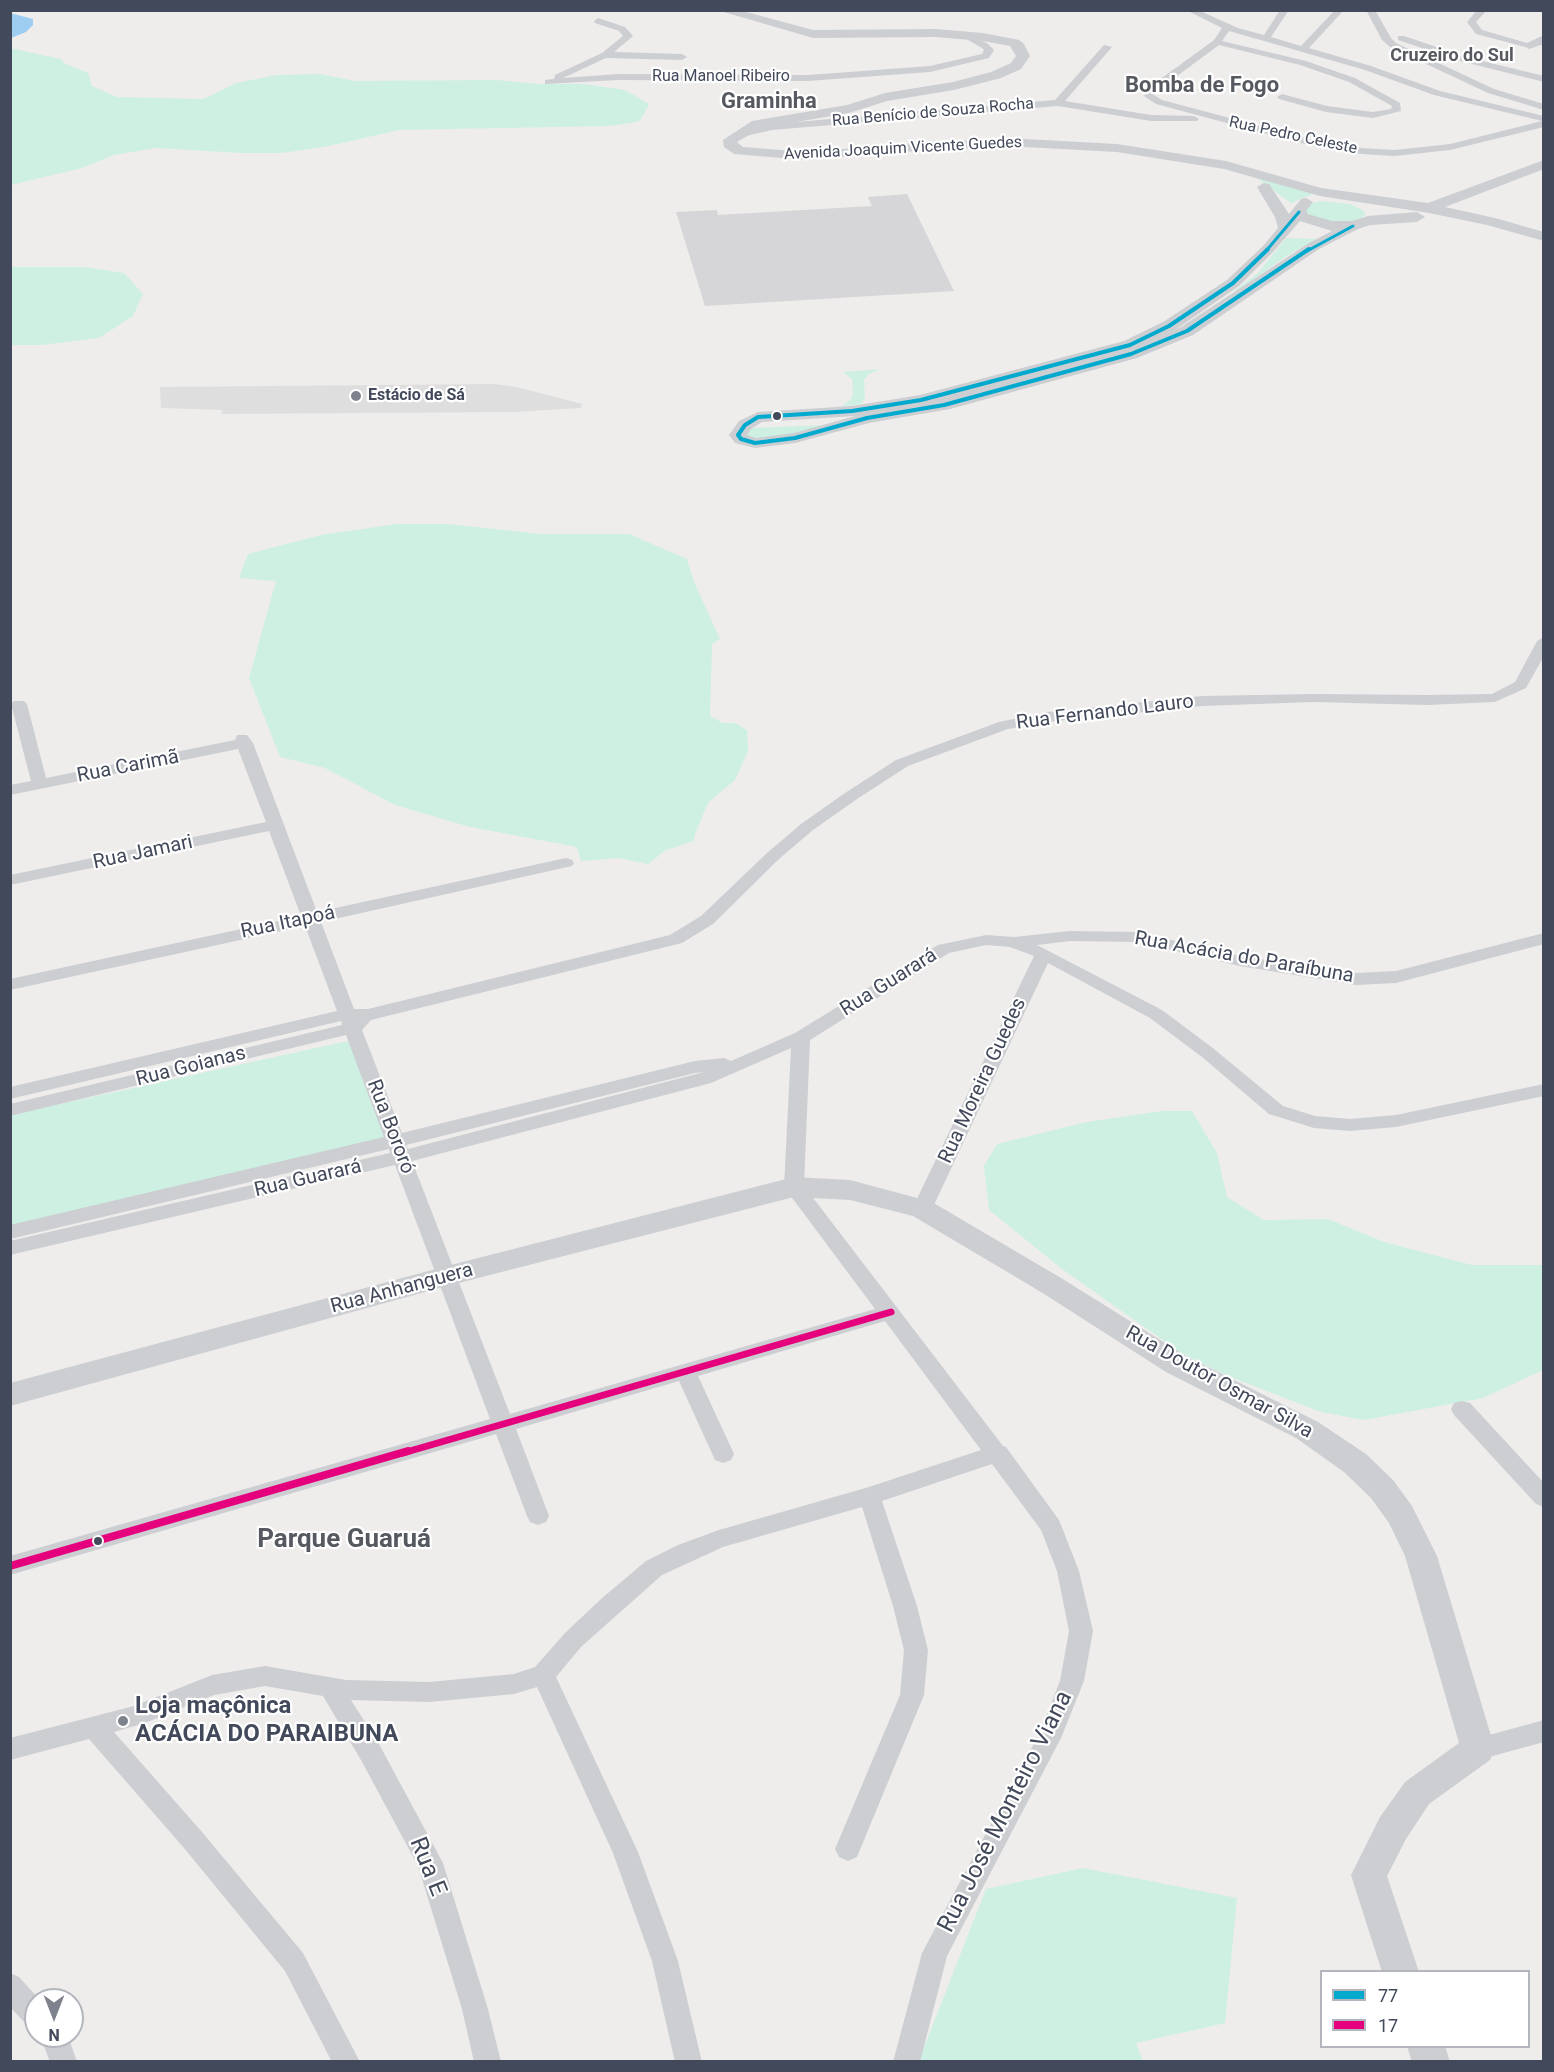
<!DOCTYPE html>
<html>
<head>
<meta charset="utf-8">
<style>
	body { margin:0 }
	#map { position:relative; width:1554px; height:2072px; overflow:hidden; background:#eeedec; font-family:Roboto,sans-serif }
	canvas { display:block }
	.frame { position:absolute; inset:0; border:12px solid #42495a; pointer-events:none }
	.legend { position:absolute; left:1320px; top:1970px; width:210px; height:78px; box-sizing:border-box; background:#fff; border:2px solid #b3b6bd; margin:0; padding:8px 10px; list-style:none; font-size:18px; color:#42495a }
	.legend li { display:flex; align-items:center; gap:12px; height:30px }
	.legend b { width:30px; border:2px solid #b3b6bd }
	.north { position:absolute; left:24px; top:1988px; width:60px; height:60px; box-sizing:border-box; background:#fff; border:2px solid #b3b6bd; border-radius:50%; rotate:180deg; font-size:16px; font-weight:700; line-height:24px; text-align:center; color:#42495a }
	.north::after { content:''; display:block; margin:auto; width:21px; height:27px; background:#7e828d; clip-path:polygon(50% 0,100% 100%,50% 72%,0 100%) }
</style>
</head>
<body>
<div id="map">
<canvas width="1554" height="2072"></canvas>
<div class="frame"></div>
<ul class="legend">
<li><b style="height:8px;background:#00a9ce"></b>77</li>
<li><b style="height:8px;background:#e5007d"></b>17</li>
</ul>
<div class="north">N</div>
</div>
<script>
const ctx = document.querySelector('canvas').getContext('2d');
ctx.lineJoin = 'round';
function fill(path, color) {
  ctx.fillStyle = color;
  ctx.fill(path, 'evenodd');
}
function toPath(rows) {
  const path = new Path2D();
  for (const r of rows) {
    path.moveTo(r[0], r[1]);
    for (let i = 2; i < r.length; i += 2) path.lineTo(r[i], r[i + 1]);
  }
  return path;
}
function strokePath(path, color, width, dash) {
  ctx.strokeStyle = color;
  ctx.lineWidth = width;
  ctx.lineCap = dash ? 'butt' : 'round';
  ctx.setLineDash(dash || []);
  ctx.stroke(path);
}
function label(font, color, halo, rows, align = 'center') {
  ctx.font = font + ' Roboto,sans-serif';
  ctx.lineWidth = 4.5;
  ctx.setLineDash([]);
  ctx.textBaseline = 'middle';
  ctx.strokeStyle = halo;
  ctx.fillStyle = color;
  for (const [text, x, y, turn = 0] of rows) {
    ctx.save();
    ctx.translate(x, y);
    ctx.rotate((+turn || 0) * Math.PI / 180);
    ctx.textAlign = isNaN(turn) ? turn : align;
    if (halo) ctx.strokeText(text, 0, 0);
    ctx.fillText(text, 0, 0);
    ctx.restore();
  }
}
fill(toPath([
	[494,384,517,387,582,404,581,408,514,412,221,414,223,410,161,408,160,387]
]), '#dfdede');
fill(toPath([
	[10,48,61,59,64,63,88,73,92,86,117,97,204,99,236,83,277,75,320,74,355,81,497,80,539,84,583,84,625,90,649,104,641,119,637,122,609,126,399,130,324,147,282,153,241,153,156,148,114,155,82,168,11,185],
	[1245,173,1249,173,1313,194,1291,203,1258,179],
	[1320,201,1350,204,1364,211,1365,215,1357,222,1326,223,1305,212,1312,203],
	[1286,238,1316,239,1285,257,1237,291,1235,290,1258,273],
	[11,267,84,267,124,273,143,294,133,316,99,338,42,345,11,345],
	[880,369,869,374,864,380,865,398,861,404,841,407,851,399,853,393,852,379,843,372],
	[825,425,785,437,756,439,747,435,748,430,753,428],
	[397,524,448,524,541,534,629,534,687,559,694,582,720,639,712,644,710,716,723,723,735,723,747,730,748,751,735,780,708,803,695,834,694,841,666,850,648,864,618,858,581,861,577,847,470,827,395,805,325,768,280,757,249,678,276,581,239,578,248,554,321,535],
	[348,1041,394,1138,11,1228,10,1115],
	[1162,1111,1192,1111,1217,1153,1227,1197,1264,1220,1328,1219,1384,1242,1472,1265,1543,1265,1543,1370,1483,1398,1364,1420,1321,1412,1223,1374,1181,1353,1062,1269,989,1210,984,1166,997,1144,1087,1122],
	[1083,1868,1237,1898,1225,2023,1136,2043,1143,2061,921,2062,921,2055,986,1889]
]), '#cef0e2');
fill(toPath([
	[10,13,33,19,33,25,26,32,11,38]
]), '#9ecdf2');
fill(toPath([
	[907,194,954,291,705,306,676,212,717,210,718,215,872,206,868,197]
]), '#d6d6d8');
fill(toPath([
	[1186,10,1198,10,1238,28,1264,35,1280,10,1289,10,1271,37,1301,46,1335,10,1344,10,1309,48,1371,66,1440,91,1544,116,1544,127,1450,150,1395,156,1361,154,1305,144,1156,104,1144,96,1151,86,1214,40,1222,28,1186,10],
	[1229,31,1365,70,1434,95,1542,121,1450,144,1395,150,1361,148,1305,138,1162,100,1154,95,1158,90,1219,45,1300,65,1349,82,1392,106,1391,109,1373,112,1327,106,1282,94,1277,97,1279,99,1326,112,1373,118,1401,111,1400,103,1355,78,1306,61,1222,41,1229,31],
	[1366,10,1375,10,1391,38,1396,43,1494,89,1544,104,1544,110,1488,93,1390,47,1382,40,1366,10],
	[1477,10,1487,10,1476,22,1482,30,1534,45,1529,48,1476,34,1467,22,1477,10],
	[598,18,625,27,633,36,614,52,682,54,687,57,682,60,606,58,563,78,618,74,808,75,930,66,982,54,984,50,982,48,963,37,963,33,966,32,988,44,994,50,989,58,930,72,808,81,618,80,545,84,545,80,554,79,555,75,602,53,623,36,619,31,595,23,594,21,598,18],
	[1398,36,1404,36,1466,57,1544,76,1544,82,1460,61,1398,40,1398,36],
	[1104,45,1112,47,1065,101,1151,115,1194,116,1199,119,1197,121,1151,121,1058,106,772,130,737,138,732,135,772,124,1055,100,1104,45],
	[1544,637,1544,656,1526,688,1495,702,1427,705,1314,702,1202,706,1048,722,1008,729,908,766,857,799,813,830,779,859,713,924,682,943,371,1020,362,1030,402,1133,695,1061,724,1058,731,1061,795,1033,938,945,986,935,1014,937,1070,931,1137,932,1240,956,1356,973,1396,971,1544,933,1544,944,1396,983,1356,985,1240,966,1137,942,1070,941,1037,945,1162,1010,1214,1049,1283,1106,1315,1116,1350,1119,1396,1115,1544,1084,1544,1096,1396,1127,1350,1131,1314,1128,1269,1114,1202,1057,1150,1018,1048,963,932,1209,929,1214,922,1216,915,1214,912,1209,1034,956,1010,947,986,945,949,953,810,1040,804,1186,1003,1446,1006,1447,1059,1520,1079,1571,1093,1631,1084,1681,1061,1738,947,1956,920,2062,893,2062,922,1953,1039,1734,1060,1681,1069,1631,1057,1571,1041,1530,992,1464,882,1501,917,1606,928,1650,924,1695,857,1857,848,1861,839,1857,835,1849,900,1695,904,1650,893,1606,862,1507,723,1547,662,1575,581,1647,556,1677,638,1852,678,1961,702,2062,675,2062,652,1961,613,1853,537,1687,514,1694,429,1702,351,1700,379,1744,443,1863,488,2009,501,2062,474,2062,462,2009,418,1866,361,1760,323,1696,265,1686,214,1695,145,1723,114,1732,202,1832,303,1953,360,2062,332,2062,285,1971,184,1848,89,1739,10,1760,10,1738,134,1706,212,1675,265,1666,346,1680,429,1682,514,1674,535,1667,565,1633,601,1599,646,1561,678,1545,719,1530,869,1487,981,1450,885,1321,698,1376,734,1454,731,1460,723,1463,715,1460,679,1381,516,1429,549,1516,546,1522,538,1525,530,1522,527,1516,496,1434,10,1575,10,1556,490,1419,395,1165,10,1255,10,1241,390,1153,389,1149,10,1239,10,1225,384,1137,346,1035,10,1116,10,1104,342,1025,341,1021,10,1099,10,1087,337,1011,305,926,10,990,10,979,301,916,269,831,10,885,10,875,266,822,238,749,10,795,10,785,31,781,11,704,14,701,24,701,27,704,46,778,235,740,237,735,247,735,253,743,317,912,566,858,572,860,574,863,572,866,321,922,354,1009,368,1009,670,935,701,916,767,853,801,824,845,793,896,760,999,722,1048,712,1202,696,1314,694,1427,695,1492,694,1515,682,1537,641,1544,637],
	[791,1048,784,1187,875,1309,510,1414,412,1161,711,1083,791,1048],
	[704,1072,408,1149,406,1145,695,1073,704,1072],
	[1462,1401,1470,1403,1544,1483,1544,1507,1536,1504,1454,1415,1451,1409,1454,1403,1462,1401],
	[1544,1720,1544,1742,1478,1760,1469,1757,1466,1749,1469,1741,1478,1738,1544,1720],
	[10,1973,19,1977,40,2000,36,2000,36,2029,27,2025,10,2007,10,1973],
	[40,2036,68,2036,77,2062,50,2062,40,2036]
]), '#cdced2');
fill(toPath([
	[717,10,739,10,813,30,935,29,983,33,1019,40,1024,44,1030,56,1021,69,1001,78,954,90,887,101,849,113,761,128,737,142,743,147,806,152,941,141,1024,139,1117,144,1226,161,1321,188,1428,203,1544,160,1544,169,1445,207,1495,218,1544,232,1544,241,1487,225,1429,213,1320,196,1224,169,1117,152,1024,147,941,149,806,160,734,154,724,147,723,140,752,121,847,105,885,93,953,82,991,72,1011,63,1016,56,1010,46,983,41,935,37,813,38,717,10],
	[1544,35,1544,44,1529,49,1523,45,1544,35],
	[1264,183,1269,184,1289,214,1301,199,1306,198,1313,202,1306,211,1308,214,1332,221,1352,221,1368,216,1417,212,1425,217,1417,222,1370,225,1358,229,1319,249,1193,335,1137,358,950,409,869,423,795,443,755,448,735,443,729,435,739,421,758,412,852,406,920,395,1124,341,1163,322,1227,280,1263,246,1278,228,1275,217,1257,187,1264,183],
	[1300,221,1332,231,1309,243,1181,327,1149,342,1175,330,1239,286,1273,252,1300,221],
	[855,416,794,433,756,438,747,435,751,429,762,422,855,416],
	[794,1177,850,1180,932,1202,1061,1278,1186,1356,1318,1422,1366,1454,1393,1480,1412,1506,1437,1556,1495,1749,1490,1760,1429,1804,1406,1839,1387,1876,1419,1972,1382,1972,1351,1875,1380,1817,1405,1782,1459,1743,1405,1556,1389,1523,1371,1498,1344,1472,1296,1438,1166,1372,1041,1292,913,1216,850,1200,794,1197,447,1286,10,1406,10,1383,447,1266,794,1177],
	[1407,2046,1445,2046,1450,2062,1412,2062,1407,2046]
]), '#ccced2');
strokePath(toPath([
	[1266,251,1299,212],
	[1307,251,1353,226]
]), '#00a9ce', 3);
strokePath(toPath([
	[1268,249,1233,283,1169,326,1130,345,921,400,852,411,758,417,745,425,738,435,741,439,755,443,795,438,867,418,944,405,1131,354,1187,331,1309,249]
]), '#00a9ce', 4);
strokePath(toPath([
	[403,1453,891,1312]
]), '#e5007d', 7);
strokePath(toPath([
	[10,1566,408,1451]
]), '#e5007d', 8);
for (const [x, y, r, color] of [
	[356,396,6,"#7e828d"],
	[777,416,5,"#42495a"],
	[98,1541,5,"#42495a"],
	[123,1721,6,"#7e828d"]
]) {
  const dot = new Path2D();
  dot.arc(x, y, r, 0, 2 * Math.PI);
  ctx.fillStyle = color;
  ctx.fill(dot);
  strokePath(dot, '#fff', 2);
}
label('16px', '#42495a', '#fff', [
	["Rua Manoel Ribeiro",721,77],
	["Rua Benício de Souza Rocha",933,113,-5],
	["Rua Pedro Celeste",1293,136,12],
	["Avenida Joaquim Vicente Guedes",903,149,-3]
]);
label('bold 16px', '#42495a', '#fff', [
	["Estácio de Sá",368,396]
], 'left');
label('bold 18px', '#575961', '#fff', [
	["Cruzeiro do Sul",1452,56]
]);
label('20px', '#42495a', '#fff', [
	["Rua Fernando Lauro",1105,713,-7],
	["Rua Carimã",128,767,-11],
	["Rua Jamari",143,853,-12],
	["Rua Itapoá",288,923,-12],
	["Rua Acácia do Paraíbuna",1244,958,10],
	["Rua Guarará",889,983,-32],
	["Rua Goianas",191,1067,-14],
	["Rua Moreira Guedes",983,1081,-65],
	["Rua Bororó",390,1127,69],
	["Rua Guarará",308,1179,-13],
	["Rua Anhanguera",402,1289,-15],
	["Rua Doutor Osmar Silva",1219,1383,29]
]);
label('bold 22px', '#575961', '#fff', [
	["Bomba de Fogo",1202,86],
	["Graminha",769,102]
]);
label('bold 24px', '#42495a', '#fff', [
	["Loja maçônica",135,1707],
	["ACÁCIA DO PARAIBUNA",135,1735]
], 'left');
label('24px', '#42495a', '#fff', [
	["Rua José Monteiro Viana",1006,1812,-63],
	["Rua E",427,1867,68]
]);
label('bold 26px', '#575961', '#fff', [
	["Parque Guaruá",344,1540]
]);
</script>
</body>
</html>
